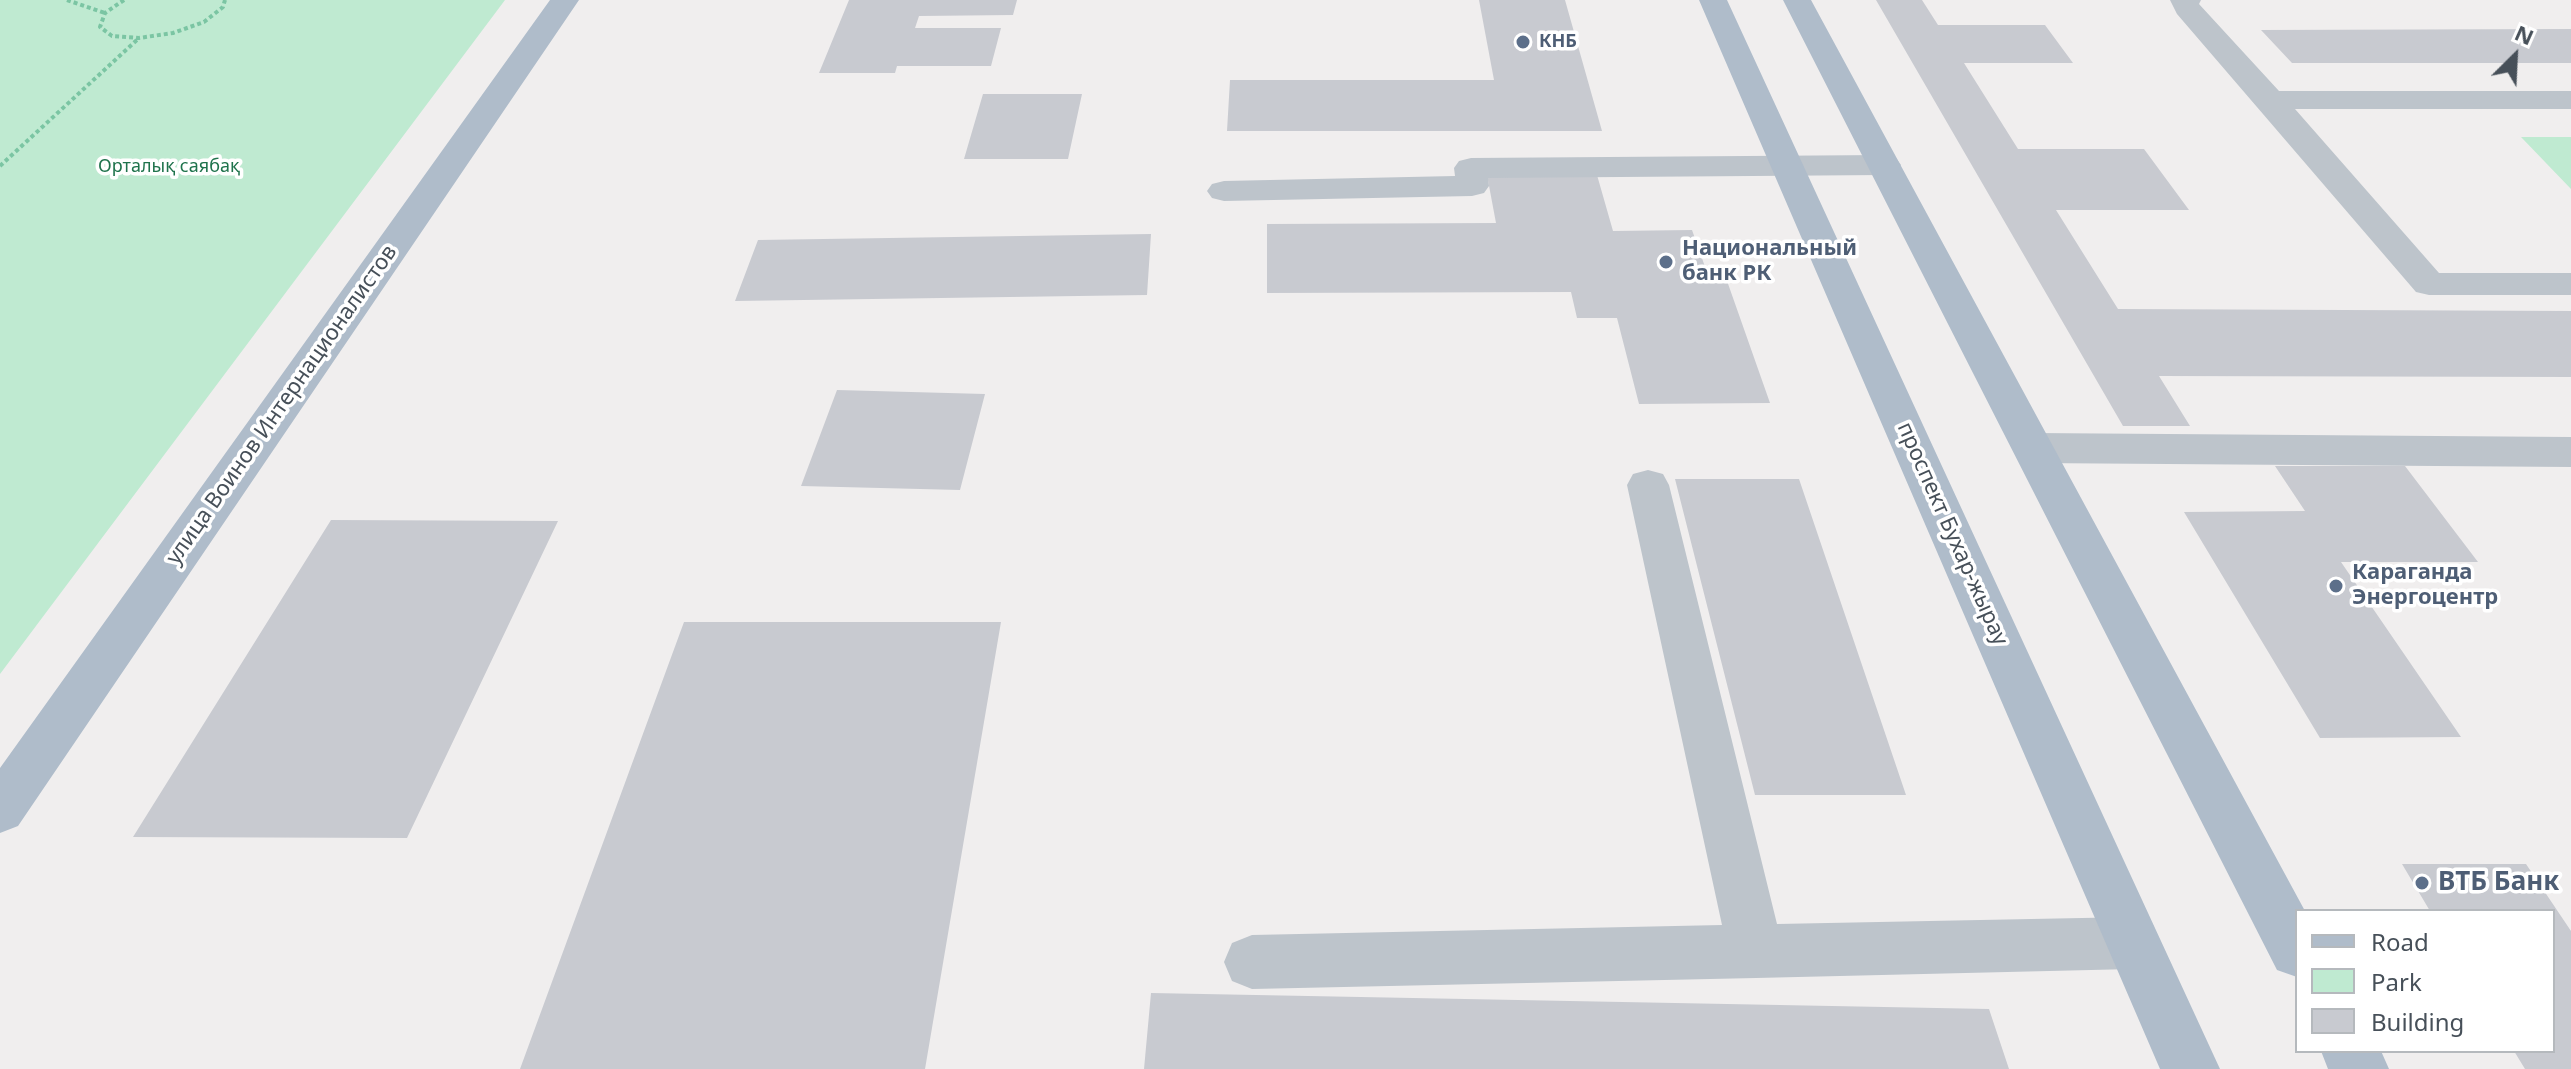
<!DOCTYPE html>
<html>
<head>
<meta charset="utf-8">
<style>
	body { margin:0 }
	#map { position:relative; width:2571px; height:1069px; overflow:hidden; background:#f0eeee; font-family:"Noto Sans",sans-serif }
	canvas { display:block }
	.legend { position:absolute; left:2295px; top:909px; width:260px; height:144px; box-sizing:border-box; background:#fff; border:2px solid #b5b9bd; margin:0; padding:10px 14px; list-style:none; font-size:24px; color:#475059 }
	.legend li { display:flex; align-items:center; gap:16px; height:40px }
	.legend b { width:40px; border:2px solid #b5b9bd }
	.north { position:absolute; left:2475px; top:16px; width:80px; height:80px; -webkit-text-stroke:6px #fff; paint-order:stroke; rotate:24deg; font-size:22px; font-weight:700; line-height:32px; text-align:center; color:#475059 }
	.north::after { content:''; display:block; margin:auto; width:28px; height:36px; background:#475059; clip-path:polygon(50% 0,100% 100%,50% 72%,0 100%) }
</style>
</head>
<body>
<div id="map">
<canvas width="2571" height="1069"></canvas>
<ul class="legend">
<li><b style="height:10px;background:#afbcca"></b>Road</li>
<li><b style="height:22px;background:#bfead1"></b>Park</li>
<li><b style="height:22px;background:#c8cad0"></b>Building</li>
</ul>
<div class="north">N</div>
</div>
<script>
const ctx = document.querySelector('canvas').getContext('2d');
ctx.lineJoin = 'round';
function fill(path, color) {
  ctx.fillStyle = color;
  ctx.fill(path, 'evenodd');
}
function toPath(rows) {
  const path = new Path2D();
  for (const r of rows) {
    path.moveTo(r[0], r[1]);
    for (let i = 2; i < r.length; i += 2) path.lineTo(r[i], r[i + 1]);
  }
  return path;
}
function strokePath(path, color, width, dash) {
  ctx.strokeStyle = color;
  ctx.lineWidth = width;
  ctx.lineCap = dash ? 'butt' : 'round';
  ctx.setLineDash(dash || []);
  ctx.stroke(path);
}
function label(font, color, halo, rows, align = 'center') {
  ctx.font = font + ' "Noto Sans",sans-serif';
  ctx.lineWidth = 7;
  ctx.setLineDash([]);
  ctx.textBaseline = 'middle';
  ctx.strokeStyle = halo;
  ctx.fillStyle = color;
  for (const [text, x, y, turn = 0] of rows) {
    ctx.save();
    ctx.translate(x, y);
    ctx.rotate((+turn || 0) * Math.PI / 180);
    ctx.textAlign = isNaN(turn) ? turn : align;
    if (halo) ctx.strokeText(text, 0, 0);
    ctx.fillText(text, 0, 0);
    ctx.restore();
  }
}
fill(toPath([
	[0,0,505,0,0,674],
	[2521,137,2571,137,2571,189]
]), '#bfead1');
fill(toPath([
	[849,0,1017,0,1013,15,919,16,915,28,1001,28,991,66,897,66,895,73,819,73],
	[1479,0,1565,0,1602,131,1227,131,1230,80,1494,80],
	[1876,0,1922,0,1938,25,2045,25,2073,63,1964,63,2018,149,2144,149,2189,210,2056,210,2118,309,2571,311,2571,377,2159,376,2190,426,2123,426],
	[2571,29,2571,63,2292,63,2261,30],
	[983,94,1082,94,1068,159,964,159],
	[1487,175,1597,175,1613,231,1692,230,1709,278,1726,278,1770,403,1639,404,1617,318,1577,318,1571,292,1267,293,1267,224,1496,223],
	[1151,234,1147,295,735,301,758,240],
	[837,390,985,394,960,490,801,486],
	[2275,466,2405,466,2478,562,2341,562,2461,737,2320,738,2184,512,2305,511],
	[1675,479,1799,479,1906,795,1755,795],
	[331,520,558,521,407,838,133,837],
	[684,622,1001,622,925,1069,520,1069],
	[2402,864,2526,864,2571,931,2571,1069,2525,1069,2514,1051,2553,1051,2553,911,2430,911],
	[1151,993,1989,1009,2009,1069,1144,1069]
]), '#c8cad0');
strokePath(toPath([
	[67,0,105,13],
	[124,0,105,13,100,27,112,36,139,38,173,33,204,22,223,7,225,0],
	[0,166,139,38]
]), '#7bc5a3', 4, [4, 3]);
fill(toPath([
	[2170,0,2201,0,2199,4,2279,91,2571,91,2571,109,2295,109,2439,273,2571,273,2571,295,2429,295,2416,292,2177,14,2170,0],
	[1884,155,1896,158,1901,165,1896,172,1884,175,1488,178,1489,186,1484,193,1472,196,1224,201,1212,198,1207,191,1212,184,1224,181,1455,176,1454,168,1459,161,1471,158,1884,155],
	[2033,433,2571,437,2571,467,2033,463,2018,458,2012,448,2018,438,2033,433],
	[1648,470,1663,474,1669,485,1777,924,2133,917,2153,925,2161,943,2153,961,2133,969,1756,978,1252,989,1232,981,1224,962,1232,943,1252,935,1722,925,1627,485,1633,474,1648,470]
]), '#bdc4cb');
fill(toPath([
	[550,0,579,0,18,826,0,833,0,768,550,0],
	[1699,0,1727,0,2220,1069,2160,1069,1699,0],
	[1783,0,1811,0,2305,911,2297,911,2297,977,2277,970,1783,0],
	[2321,1051,2381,1051,2389,1069,2328,1069,2321,1051]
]), '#afbcca');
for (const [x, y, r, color] of [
	[1523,42,8,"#5c6f8a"],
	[1666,262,8,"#5c6f8a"],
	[2336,586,8,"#5c6f8a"],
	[2422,883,8,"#5c6f8a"]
]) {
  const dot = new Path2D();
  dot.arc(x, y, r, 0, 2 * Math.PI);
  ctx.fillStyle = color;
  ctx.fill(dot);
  strokePath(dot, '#fff', 3);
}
label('bold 18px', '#4e5e75', '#fff', [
	["КНБ",1539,42]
], 'left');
label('18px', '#1f734c', '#fff', [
	["Орталық саябақ",169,167]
]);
label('bold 22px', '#4e5e75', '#fff', [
	["Национальный",1682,249],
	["банк РК",1682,274],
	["Караганда",2352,573],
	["Энергоцентр",2352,598]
], 'left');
label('22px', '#475059', '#fff', [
	["улица Воинов Интернационалистов",282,405,-55],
	["проспект Бухар-жырау",1952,534,66]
]);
label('bold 26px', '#4e5e75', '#fff', [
	["ВТБ Банк",2438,883]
], 'left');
</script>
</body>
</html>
